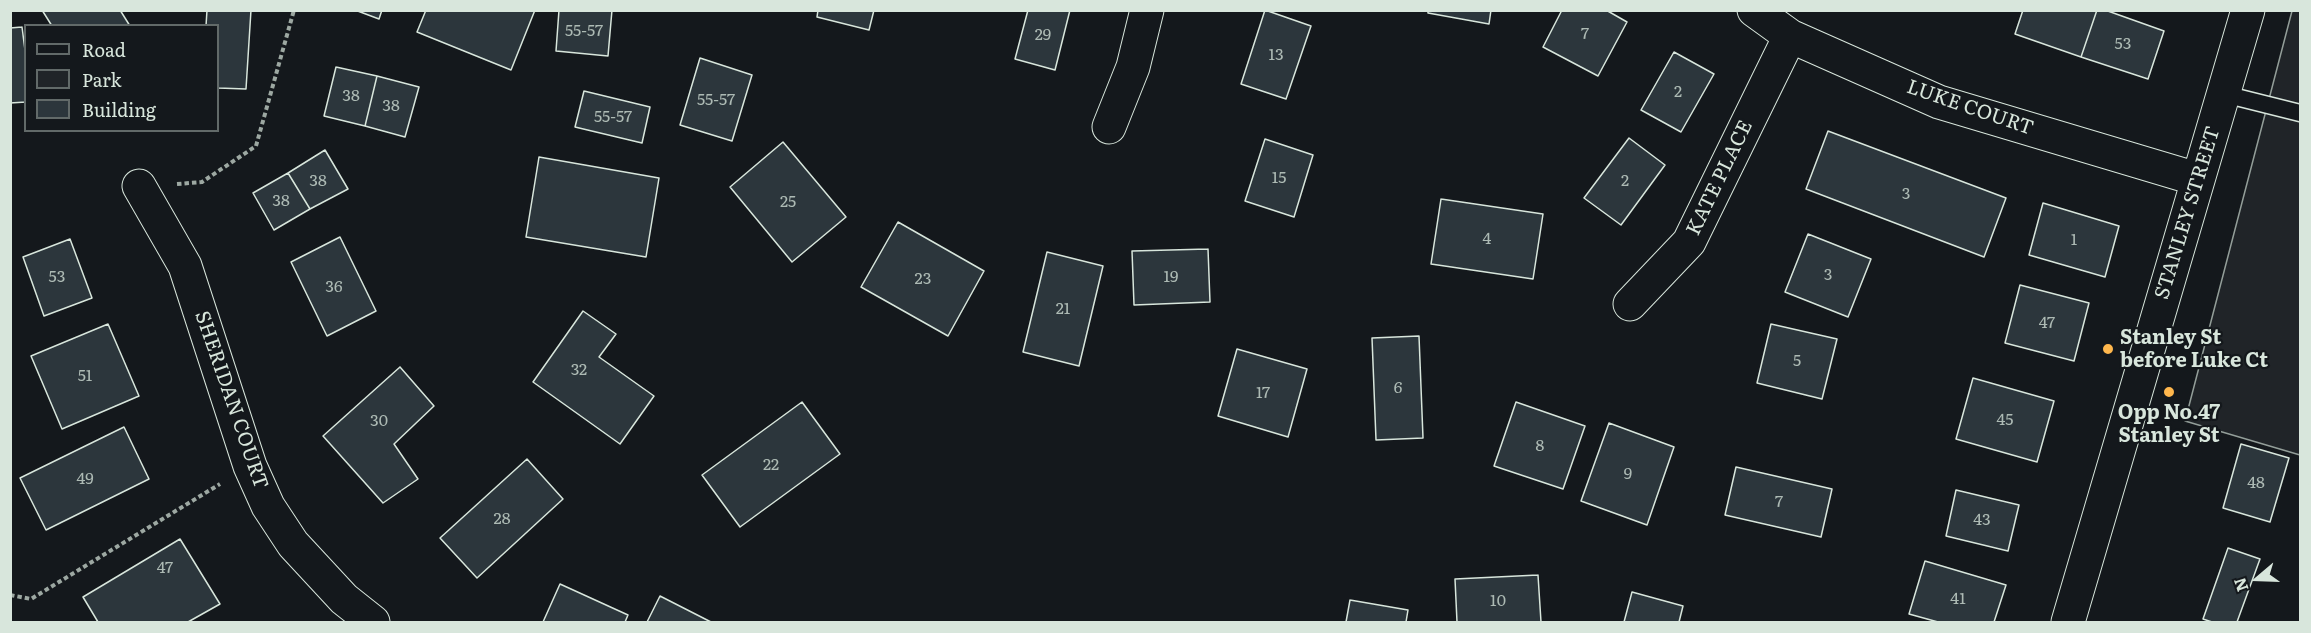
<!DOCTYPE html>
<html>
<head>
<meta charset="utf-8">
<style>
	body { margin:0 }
	#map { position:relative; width:2311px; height:633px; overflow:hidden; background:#14181c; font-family:Literata,serif }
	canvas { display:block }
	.frame { position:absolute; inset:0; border:12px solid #d8e6dc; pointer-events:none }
	.legend { position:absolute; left:24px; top:24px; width:195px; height:108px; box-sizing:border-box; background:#14181c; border:2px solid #626a69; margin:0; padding:8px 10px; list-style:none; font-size:18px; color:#d8e6dc }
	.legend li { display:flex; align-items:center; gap:12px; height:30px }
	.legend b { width:30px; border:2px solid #626a69 }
	.north { position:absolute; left:2227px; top:549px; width:60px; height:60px; -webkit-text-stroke:4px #14181c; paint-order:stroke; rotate:251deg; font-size:16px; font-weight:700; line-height:24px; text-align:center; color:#d8e6dc }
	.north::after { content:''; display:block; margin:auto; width:21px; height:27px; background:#d8e6dc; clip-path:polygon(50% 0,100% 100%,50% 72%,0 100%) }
</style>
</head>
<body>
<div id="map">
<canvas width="2311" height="633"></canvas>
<div class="frame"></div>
<ul class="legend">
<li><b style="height:8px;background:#14181c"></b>Road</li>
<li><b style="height:16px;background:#202428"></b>Park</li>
<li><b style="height:16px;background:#2c363c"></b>Building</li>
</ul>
<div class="north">N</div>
</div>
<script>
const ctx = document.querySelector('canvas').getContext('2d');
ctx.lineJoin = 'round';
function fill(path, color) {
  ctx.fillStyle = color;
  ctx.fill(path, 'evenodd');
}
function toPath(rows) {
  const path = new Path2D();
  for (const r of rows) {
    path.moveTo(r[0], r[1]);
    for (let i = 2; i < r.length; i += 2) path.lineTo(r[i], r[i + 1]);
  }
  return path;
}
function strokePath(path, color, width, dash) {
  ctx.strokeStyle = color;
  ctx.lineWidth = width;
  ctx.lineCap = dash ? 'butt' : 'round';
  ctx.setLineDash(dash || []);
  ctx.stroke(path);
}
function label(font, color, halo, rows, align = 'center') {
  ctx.font = font + ' Literata,serif';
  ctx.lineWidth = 4.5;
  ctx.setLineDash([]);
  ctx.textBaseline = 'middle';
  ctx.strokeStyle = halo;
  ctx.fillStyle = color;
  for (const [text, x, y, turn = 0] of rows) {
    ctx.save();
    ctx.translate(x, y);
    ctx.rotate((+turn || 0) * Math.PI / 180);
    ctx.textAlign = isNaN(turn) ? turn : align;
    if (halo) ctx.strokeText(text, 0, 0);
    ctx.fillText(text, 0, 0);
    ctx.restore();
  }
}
const green = toPath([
	[2292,11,2300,11,2300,455,2185,421,2292,11]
]);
fill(green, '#202428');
strokePath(green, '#939e99', 1.5);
const building = toPath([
	[42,10,120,10,130,26,52,26,42,10],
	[207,10,251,10,246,89,218,88,218,26,206,26,207,10],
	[355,10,382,10,379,19,355,10],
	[426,10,535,10,511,70,417,32,426,10],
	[559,10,612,10,608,56,556,51,559,10],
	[818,10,874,10,869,30,817,17,818,10],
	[1028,10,1070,10,1055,70,1015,59,1028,10],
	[1265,10,1311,26,1286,99,1241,84,1265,10],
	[1428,10,1491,10,1489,24,1428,13,1428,10],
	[1562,10,1606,10,1627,22,1598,76,1543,47,1562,10],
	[2023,10,2097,10,2081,57,2015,34,2023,10],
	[2097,10,2105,10,2164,31,2148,79,2081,57,2097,10],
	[22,27,26,58,26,102,10,103,10,28,22,27],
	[1674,52,1714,74,1681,132,1641,110,1674,52],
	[700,58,752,75,732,141,680,125,700,58],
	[336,67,377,76,365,126,324,116,336,67],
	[377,76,419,87,405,137,365,126,377,76],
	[584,91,650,107,642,143,575,127,584,91],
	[1828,131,2006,198,1984,257,1806,189,1828,131],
	[1629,138,1665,165,1621,225,1584,198,1629,138],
	[1265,139,1313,155,1294,217,1245,201,1265,139],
	[783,142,846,217,792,262,730,187,783,142],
	[325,150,348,189,310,209,288,173,325,150],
	[539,157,659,178,646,257,526,237,539,157],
	[288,173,310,209,274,230,253,193,288,173],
	[1441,199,1543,214,1533,279,1431,264,1441,199],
	[2043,203,2119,226,2105,277,2029,255,2043,203],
	[898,222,984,271,948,336,861,287,898,222],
	[1808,234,1871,259,1848,317,1785,292,1808,234],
	[340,237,376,311,327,336,291,262,340,237],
	[70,239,92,298,44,316,23,257,70,239],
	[1208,249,1210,302,1134,305,1132,251,1208,249],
	[1047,252,1103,266,1079,366,1023,352,1047,252],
	[2020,285,2089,303,2074,361,2005,343,2020,285],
	[583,311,616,334,599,357,654,396,620,444,533,382,583,311],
	[108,324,139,396,62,429,31,356,108,324],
	[1771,324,1837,339,1822,399,1757,383,1771,324],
	[1419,336,1423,438,1376,440,1372,338,1419,336],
	[1237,349,1307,369,1288,437,1218,416,1237,349],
	[400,367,434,406,394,444,418,479,383,503,323,436,400,367],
	[1973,378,2054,401,2037,462,1956,439,1973,378],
	[802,402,840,454,740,527,702,475,802,402],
	[1516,402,1585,426,1563,489,1494,466,1516,402],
	[1609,423,1674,447,1647,525,1581,501,1609,423],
	[124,427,149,479,46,530,20,478,124,427],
	[2241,444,2289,458,2270,522,2223,508,2241,444],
	[527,459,563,499,477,578,440,538,527,459],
	[1736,467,1832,489,1821,537,1725,515,1736,467],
	[1956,490,2019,505,2008,551,1946,536,1956,490],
	[180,539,220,604,188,622,98,622,83,597,180,539],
	[2228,548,2260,559,2237,622,2212,622,2203,619,2228,548],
	[1925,561,2006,585,1994,622,1938,622,1909,614,1925,561],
	[1538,575,1541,622,1457,622,1455,579,1538,575],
	[560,584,628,615,625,622,543,622,560,584],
	[1632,592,1683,606,1679,622,1624,622,1632,592],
	[660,596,711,622,647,622,660,596],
	[1350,600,1408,610,1406,622,1346,622,1350,600]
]);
fill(building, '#2c363c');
strokePath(building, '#d8e6dc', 1.5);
const lane = toPath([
	[2224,94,2300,113]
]);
const street = toPath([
	[1754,10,1790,36,1939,102,2197,179],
	[1109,127,1133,67,1147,10],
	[139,186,185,266,250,466,268,506,293,544,344,599,373,622],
	[1630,304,1689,242,1790,36],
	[2068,622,2248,10]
]);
strokePath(lane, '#d8e6dc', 19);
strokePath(street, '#d8e6dc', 35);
strokePath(toPath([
	[177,184,202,182,256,146,294,10],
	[10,595,31,599,220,484]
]), '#9da8a2', 4, [4.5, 3]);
strokePath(lane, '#14181c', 16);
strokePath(street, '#14181c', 33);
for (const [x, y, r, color] of [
	[2108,349,6,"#ffb74d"],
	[2169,392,6,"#ffb74d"]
]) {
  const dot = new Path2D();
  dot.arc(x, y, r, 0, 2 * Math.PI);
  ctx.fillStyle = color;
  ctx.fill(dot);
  strokePath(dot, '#14181c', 2);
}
label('16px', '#adbab4', null, [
	["55-57",584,31],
	["7",1585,34],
	["29",1043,35],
	["53",2123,44],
	["13",1276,55],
	["2",1678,92],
	["38",351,96],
	["55-57",716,100],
	["38",391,106],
	["55-57",613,117],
	["15",1279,178],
	["38",318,181],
	["2",1625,181],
	["3",1906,194],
	["38",281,201],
	["25",788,202],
	["4",1487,239],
	["1",2074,240],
	["3",1828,275],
	["53",57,277],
	["19",1171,277],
	["23",923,279],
	["36",334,287],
	["21",1063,309],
	["47",2047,323],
	["5",1797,361],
	["32",579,370],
	["51",85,376],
	["6",1398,388],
	["17",1263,393],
	["45",2005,420],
	["30",379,421],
	["8",1540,446],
	["22",771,465],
	["9",1628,474],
	["49",85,479],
	["48",2256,483],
	["7",1779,502],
	["28",502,519],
	["43",1982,520],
	["47",165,568],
	["41",1958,599],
	["10",1498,601]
]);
label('20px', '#d8e6dc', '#14181c', [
	["LUKE COURT",1970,108,19],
	["KATE PLACE",1720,178,-64],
	["STANLEY STREET",2188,213,-73],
	["SHERIDAN COURT",231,400,71]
]);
label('bold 20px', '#d8e6dc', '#14181c', [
	["Stanley St",2120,338],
	["before Luke Ct",2120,361],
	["Opp No.47",2169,413,"center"],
	["Stanley St",2169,436,"center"]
], 'left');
</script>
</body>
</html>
